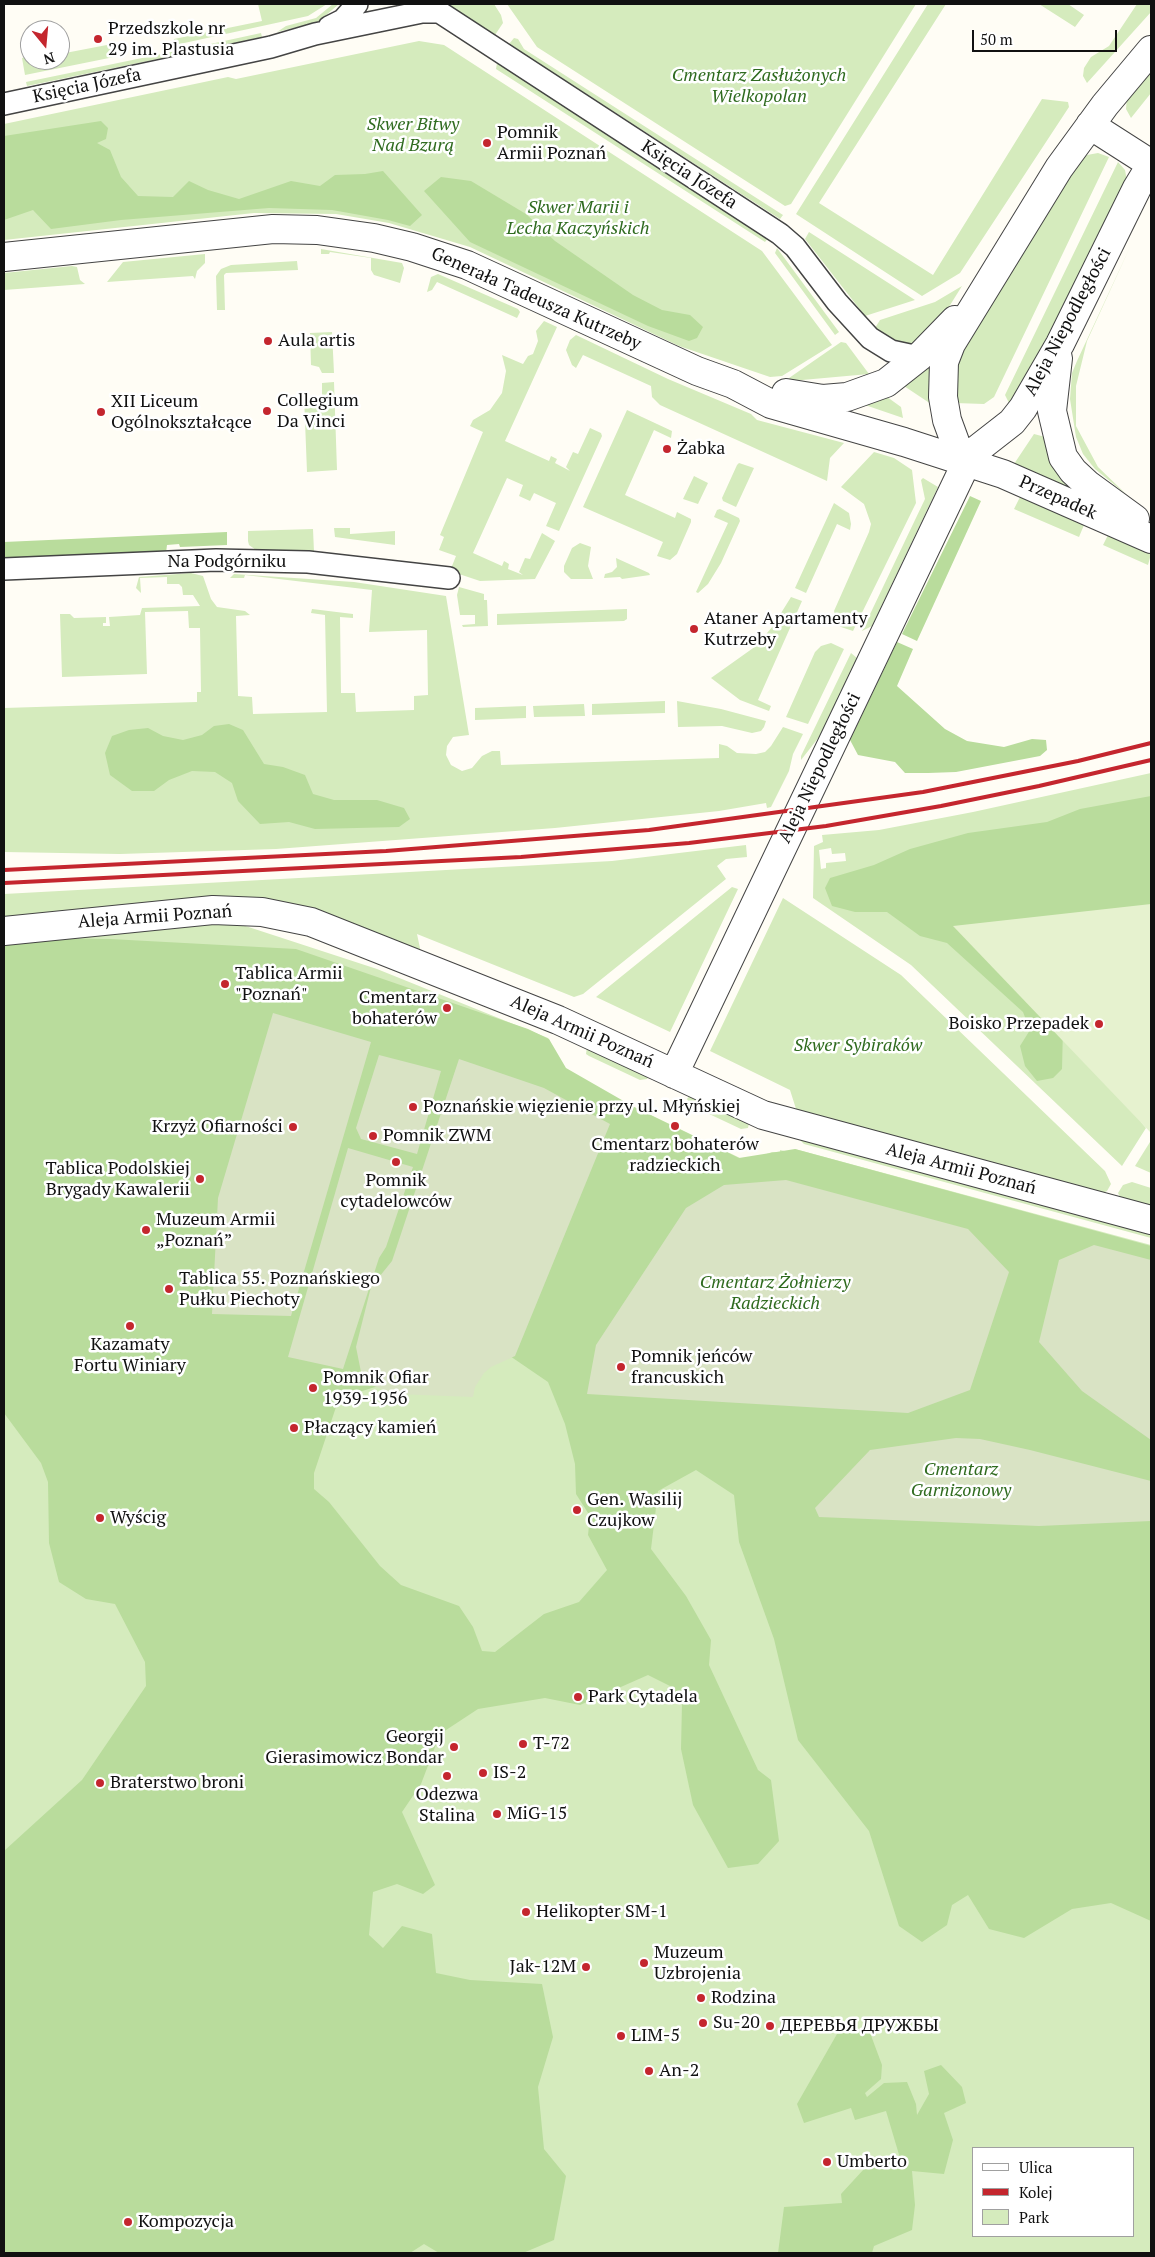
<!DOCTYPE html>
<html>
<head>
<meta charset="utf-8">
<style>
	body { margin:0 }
	#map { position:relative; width:1155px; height:2257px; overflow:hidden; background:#fffdf5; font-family:"PT Serif",serif }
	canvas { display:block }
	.frame { position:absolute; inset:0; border:5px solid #111; pointer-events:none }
	.legend { position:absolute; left:972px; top:2147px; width:162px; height:90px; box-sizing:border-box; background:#fff; border:1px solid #a0a0a0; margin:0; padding:6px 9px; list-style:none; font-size:15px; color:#111 }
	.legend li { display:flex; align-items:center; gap:10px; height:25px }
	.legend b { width:25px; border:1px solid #a0a0a0 }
	.north { position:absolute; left:20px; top:20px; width:50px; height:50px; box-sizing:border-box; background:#fff; border:1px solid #a0a0a0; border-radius:50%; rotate:163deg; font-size:14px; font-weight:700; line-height:20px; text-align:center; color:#111 }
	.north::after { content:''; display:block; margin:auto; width:18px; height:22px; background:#c4262e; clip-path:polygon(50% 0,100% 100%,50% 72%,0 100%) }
	.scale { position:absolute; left:972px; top:30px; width:145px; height:22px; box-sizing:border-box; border:2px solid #111; border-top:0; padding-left:6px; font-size:15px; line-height:18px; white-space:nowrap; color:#111; -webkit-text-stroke:4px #fff; paint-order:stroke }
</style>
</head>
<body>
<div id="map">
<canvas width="1155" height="2257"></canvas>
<div class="frame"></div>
<ul class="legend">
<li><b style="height:6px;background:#fff"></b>Ulica</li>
<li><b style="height:6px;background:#c4262e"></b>Kolej</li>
<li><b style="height:14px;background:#d5ebbd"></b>Park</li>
</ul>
<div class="north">N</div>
<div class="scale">50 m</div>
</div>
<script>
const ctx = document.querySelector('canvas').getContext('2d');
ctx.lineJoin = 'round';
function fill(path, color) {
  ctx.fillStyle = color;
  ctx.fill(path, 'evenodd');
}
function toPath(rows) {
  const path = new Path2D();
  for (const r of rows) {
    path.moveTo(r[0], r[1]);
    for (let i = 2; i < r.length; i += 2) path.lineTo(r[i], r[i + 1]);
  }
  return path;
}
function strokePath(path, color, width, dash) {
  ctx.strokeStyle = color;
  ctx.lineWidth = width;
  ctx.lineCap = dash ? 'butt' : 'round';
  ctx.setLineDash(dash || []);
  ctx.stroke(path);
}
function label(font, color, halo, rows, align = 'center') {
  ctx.font = font + ' "PT Serif",serif';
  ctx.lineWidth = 5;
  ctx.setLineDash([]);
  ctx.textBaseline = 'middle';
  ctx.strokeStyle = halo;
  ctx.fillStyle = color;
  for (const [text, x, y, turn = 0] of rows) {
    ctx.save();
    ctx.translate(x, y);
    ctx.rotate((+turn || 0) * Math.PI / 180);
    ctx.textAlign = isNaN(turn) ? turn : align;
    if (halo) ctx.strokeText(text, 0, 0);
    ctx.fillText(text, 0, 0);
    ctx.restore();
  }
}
fill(toPath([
	[258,4,327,4,308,16,175,45,174,39,262,21],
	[333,4,339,4,318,22,277,32,286,26,316,18],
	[446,4,494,4,501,15,503,23,495,35],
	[507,4,916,4,791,204,785,206,537,47],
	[928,4,946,4,819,203,933,275,1042,99,1068,102,1069,107,960,273,922,296,796,214],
	[1039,4,1068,4,1084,15,1075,27],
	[1137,4,1151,4,1151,12,1087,83,1083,76,1084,68,1091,57,1109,46],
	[261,33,262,37,193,52,192,48],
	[514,38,518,39,524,49,783,215,780,219,509,44],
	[419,41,444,45,762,251,832,345,782,376,770,377,679,346,470,247,389,223,336,214,254,213,4,240,4,124,228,77,236,79],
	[112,44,114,57,25,75,22,58,30,56,30,60,60,60,60,54],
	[176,51,177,55,27,86,26,82],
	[497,63,768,238,765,242,496,69],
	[1151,68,1151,93,1131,118,1126,109,1127,97],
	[1098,153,1109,157,994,397,984,404,955,403,955,371,959,356,1078,161,1087,155],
	[1118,162,1125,170,1127,181,1019,403,1009,403,1005,395],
	[809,232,915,300,865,316,805,239],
	[1131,245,1087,341,1076,386,1076,426,1098,467,1127,495,1095,469,1083,454,1076,437,1070,399,1072,373,1077,361],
	[777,248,839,332,835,335,775,253],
	[321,249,402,263,404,268,400,283,374,275,371,270,371,258,330,252,329,254,321,254],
	[205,254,205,263,197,271,195,279,193,276,107,282,123,262],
	[297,261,298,270,226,273,224,275,225,310,217,310,216,276,221,269,231,265],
	[72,266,77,267,80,280,85,284,4,290,4,273],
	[438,274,518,309,520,312,517,318,437,282,432,290,427,292,431,277],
	[962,286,932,334,921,341,908,345,894,343,882,336,875,328,880,320,935,302],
	[544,321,557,327,505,441,549,461,551,456,557,459,555,463,570,471,566,467,573,452,578,454,590,428,601,433,602,436,559,531,546,526,556,503,534,493,530,501,519,496,523,485,507,478,473,553,502,566,504,561,509,564,508,569,523,575,519,572,525,558,530,559,542,533,555,541,535,579,480,581,450,571,456,556,439,550,444,537,440,535,483,432,470,426,473,420,490,410,502,393,506,371,502,355,523,364,528,356,533,354,538,341,536,331],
	[332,332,334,373,322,373,319,367,311,365,310,333],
	[576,335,668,379,751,414,757,420,844,443,830,458,827,481,660,405,652,397,651,386,583,355,576,368,572,365,566,350,570,340],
	[841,342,846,343,869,374,791,381,789,378],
	[932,364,931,404,901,384],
	[334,382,337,470,307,472,304,396,307,396,312,403,318,403,322,398,322,383],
	[883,394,901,407,903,418,865,405],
	[627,410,672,431,671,438,654,430,625,495,675,518,677,512,691,519,691,522,677,554,670,560,657,556,663,542,583,507],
	[1034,434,1049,438,1077,496,1014,464],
	[874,452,894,458,912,470,916,503,853,631,841,627,837,623,834,611,869,532,871,524,864,504,841,487],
	[739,463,754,468,736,507,723,501,722,498,737,465],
	[694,476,708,483,698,504,683,499],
	[923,478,938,487,872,626,862,631,925,499,921,480],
	[1020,497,1084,525,1079,537,1014,509],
	[834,503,849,513,851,524,850,530,837,524,806,593,795,588],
	[720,509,739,518,740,521,721,563,708,584,698,593,696,592,728,523,714,517,717,510],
	[334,528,350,528,350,534,395,531,395,545,335,537],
	[313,529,314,552,256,550,249,545,248,541,248,531],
	[1108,535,1151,554,1148,565,1103,545],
	[580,543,591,547,588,566,593,579,571,579,564,572,564,566,572,548],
	[616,558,649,573,650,575,622,579,620,577,604,578,605,574,612,572,617,567],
	[191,573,203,576,211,599,217,607,245,611,250,615,236,616,238,696,252,697,253,714,327,712,325,615,311,613,312,609,353,614,353,618,340,617,341,693,355,693,356,712,414,710,414,696,428,695,427,630,369,632,372,590,245,575,244,578,230,578,234,574,354,582,446,596,469,735,453,737,447,746,446,755,451,765,462,771,472,768,482,756,492,751,500,751,501,765,719,758,719,744,727,746,737,753,756,754,765,752,771,746,783,727,803,734,793,754,789,771,771,807,767,808,766,803,719,811,555,828,276,849,120,854,4,852,4,708,197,702,197,692,201,692,200,628,189,628,188,611,145,612,147,674,62,677,60,614,70,614,74,618,106,617,106,623,103,623,103,626,110,626,109,617,140,615,142,608,200,606,193,595,183,595,182,587,179,584,167,584,167,577,140,578,141,593,136,588,139,577],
	[459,587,484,594,484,600,487,600,488,626,463,627,462,625,475,624,475,615,460,615,457,595],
	[791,597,802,601,758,700,771,706,769,711,740,700,711,678,756,646,773,626],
	[627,609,627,619,624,621,497,625,497,614],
	[831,643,844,649,808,724,786,717,815,652,821,646],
	[851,653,857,658,819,737,801,760,801,756],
	[665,701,665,713,592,715,592,704],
	[677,701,721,709,766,721,764,727,761,731,752,733,722,726,678,727],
	[584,704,585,716,534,717,533,706],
	[526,706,526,718,475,720,475,708],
	[1151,773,1151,976,1141,1122,1146,1128,1122,1166,911,965,813,898,814,846,823,842,822,835,879,830,973,812],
	[831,848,832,854,845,853,846,861,826,863,826,868,821,869,819,850],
	[746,845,747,857,726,859,717,866,726,879,583,994,574,997,417,934,421,953,325,912,267,899,205,897,4,920,4,894,612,861],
	[732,887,738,889,670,1032,596,997],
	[783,898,901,975,1105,1171,1111,1184,1107,1191,1099,1195,797,1112,790,1090,710,1051],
	[224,919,377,969,548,1038,568,1075,740,1158,756,1158,772,1152,780,1152,780,1150,794,1153,795,1149,1151,1245,1151,2253,4,2253,4,941],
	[974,2148,1134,2148,1134,2236,974,2236],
	[587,1047,648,1077,647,1079,640,1080,589,1056,586,1054],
	[691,1094,749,1123,748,1128,741,1129,690,1105,687,1099],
	[794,1134,1151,1231,1151,1238,804,1144],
	[1150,1142,1151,1142,1151,1173,1135,1166],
	[1132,1182,1151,1188,1151,1209,1122,1201,1118,1193,1123,1185]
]), '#d5ebbd');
fill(toPath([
	[101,121,108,128,106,139,97,143,110,150,121,177,138,196,173,197,189,181,208,190,239,199,291,181,320,186,335,175,365,174,383,171,422,215,410,226,388,220,332,210,269,208,121,220,51,229,33,210,4,220,4,136],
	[441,177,471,181,526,214,555,241,633,295,662,310,690,315,703,327,697,338,689,341,648,326,470,242,424,191],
	[970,496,981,501,917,641,902,634],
	[227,532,227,545,180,547,179,544,167,545,166,553,4,560,4,542],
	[897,642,913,649,897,686,945,729,967,741,1004,747,1032,739,1046,740,1047,750,1040,756,956,772,928,773,905,773,895,762,858,755,850,740],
	[229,724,243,730,264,764,283,767,305,775,313,794,334,800,377,800,404,808,410,819,399,827,315,829,289,822,260,824,238,801,232,783,215,772,192,771,169,780,154,791,132,791,110,775,105,753,112,736,129,730,148,728,163,736,183,740,202,735,214,726],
	[1151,796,1151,916,1063,1028,1062,1069,1053,1078,1037,1081,1025,1066,1020,1046,1030,1030,1023,1012,947,943,920,936,887,912,855,912,832,906,825,888,830,878,874,865,910,849,968,833,1047,822,1080,809],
	[29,938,110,939,296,949,528,1029,549,1039,566,1068,634,1107,739,1158,795,1149,1151,1246,1151,1921,1111,1903,1072,1909,1024,1938,989,1929,968,1895,952,1905,947,1925,922,1942,899,1926,869,1831,798,1740,774,1639,739,1542,734,1495,696,1470,658,1491,651,1549,686,1596,711,1640,709,1665,758,1770,771,1780,779,1841,758,1864,728,1868,693,1805,681,1749,682,1703,672,1687,648,1675,580,1705,545,1698,478,1709,440,1734,421,1784,402,1812,435,1885,423,1894,397,1884,373,1892,369,1935,383,1948,402,1926,432,1934,436,1973,470,1980,542,1984,553,2037,538,2087,544,2149,566,2176,554,2240,523,2253,439,2253,424,2244,410,2253,4,2253,4,1851,82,1780,146,1686,145,1662,115,1604,86,1599,59,1582,49,1543,48,1482,41,1463,4,1413,4,941],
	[507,1354,548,1382,565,1424,575,1464,576,1494,590,1516,588,1535,607,1570,579,1602,544,1614,495,1652,482,1651,473,1627,459,1606,401,1585,380,1566,329,1502,314,1489,314,1473,339,1398,395,1381],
	[869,2030,882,2065,881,2079,865,2093,867,2097,884,2083,907,2082,916,2104,917,2115,929,2094,924,2071,941,2065,962,2087,966,2103,944,2113,953,2140,944,2174,912,2171,915,2205,912,2230,874,2246,872,2253,778,2253,784,2207,842,2203,841,2194,864,2169,900,2158,886,2111,855,2120,851,2108,804,2123,797,2104,837,2034]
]), '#b9dc9c');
fill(toPath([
	[273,1013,371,1042,291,1316,212,1314,218,1198],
	[379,1055,441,1071,417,1154,361,1139,356,1128],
	[459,1059,544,1088,610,1124,515,1356,491,1367,484,1373,475,1387,473,1397,396,1394,363,1382,356,1347,371,1287,392,1261],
	[348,1148,413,1167,386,1247,379,1258,343,1369,288,1357],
	[786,1180,968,1229,1009,1272,970,1390,908,1413,587,1394,596,1345,686,1208,724,1185],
	[1094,1245,1151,1260,1151,1440,1082,1391,1039,1342,1059,1260],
	[956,1438,980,1439,1030,1450,1151,1481,1151,1521,1039,1526,819,1517,815,1508,870,1450]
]), '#d9e3c4');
fill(toPath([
	[1151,904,1151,1133,953,926]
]), '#e6f2cf');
const minor = toPath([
	[427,4,780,234,795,247,837,302,870,338,891,351,919,357],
	[329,27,343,20,357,4],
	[4,104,271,47,315,34,422,12,438,12],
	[4,569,216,560,308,562,449,578]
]);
const tertiary = toPath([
	[1090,125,1151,164],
	[4,257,273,229,317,230,374,238,412,247,467,265,697,371,733,384,771,404,904,442,1003,474,1151,539],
	[1058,358,1052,411,1063,457,1073,471,1087,484,1135,519],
	[786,393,823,399,847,397,886,383,919,357,955,320],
	[962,461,1012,422,1023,408,1060,344,1137,188,1151,165],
	[4,931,213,910,262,912,311,922,558,1020,763,1115,1151,1220],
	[674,1074,961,474,962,461,947,420,943,397,944,362,951,344,1059,168,1105,105,1151,50]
]);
strokePath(minor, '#444', 24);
strokePath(tertiary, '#444', 30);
strokePath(minor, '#fff', 21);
strokePath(tertiary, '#fff', 28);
strokePath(toPath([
	[4,870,386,851,649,830,923,792,1078,761,1151,743],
	[4,883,521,857,689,843,826,826,941,806,1039,786,1151,760]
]), '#c4262e', 4);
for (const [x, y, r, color] of [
	[98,39,5,"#c4262e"],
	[487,143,5,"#c4262e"],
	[268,341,5,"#c4262e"],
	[267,411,5,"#c4262e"],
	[101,412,5,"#c4262e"],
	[667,449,5,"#c4262e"],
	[694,629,5,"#c4262e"],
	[225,984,5,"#c4262e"],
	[447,1008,5,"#c4262e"],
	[1099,1024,5,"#c4262e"],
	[413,1107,5,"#c4262e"],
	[675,1126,5,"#c4262e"],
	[293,1127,5,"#c4262e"],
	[373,1136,5,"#c4262e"],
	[396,1162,5,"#c4262e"],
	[200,1179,5,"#c4262e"],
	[146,1230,5,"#c4262e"],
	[169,1289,5,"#c4262e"],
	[130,1326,5,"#c4262e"],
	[621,1367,5,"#c4262e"],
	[313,1388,5,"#c4262e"],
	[294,1428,5,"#c4262e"],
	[577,1510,5,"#c4262e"],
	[100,1518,5,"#c4262e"],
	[578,1697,5,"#c4262e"],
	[523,1744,5,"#c4262e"],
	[454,1747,5,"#c4262e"],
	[483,1773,5,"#c4262e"],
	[447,1776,5,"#c4262e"],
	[100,1783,5,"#c4262e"],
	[497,1814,5,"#c4262e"],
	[526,1912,5,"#c4262e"],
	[644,1963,5,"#c4262e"],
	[586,1967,5,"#c4262e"],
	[701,1998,5,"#c4262e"],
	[703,2023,5,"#c4262e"],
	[770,2026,5,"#c4262e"],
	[621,2036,5,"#c4262e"],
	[649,2071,5,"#c4262e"],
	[827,2162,5,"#c4262e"],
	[128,2222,5,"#c4262e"]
]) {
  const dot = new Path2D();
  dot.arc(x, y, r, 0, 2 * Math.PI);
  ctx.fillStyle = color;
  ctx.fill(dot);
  strokePath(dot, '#fff', 2);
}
label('18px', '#111', '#fff', [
	["Przedszkole nr",108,29],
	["29 im. Plastusia",108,50],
	["Pomnik",497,133],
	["Armii Poznań",497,154],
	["Aula artis",278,341],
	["Collegium",277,401],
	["Da Vinci",277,422],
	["XII Liceum",111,402],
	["Ogólnokształcące",111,423],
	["Żabka",677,449],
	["Ataner Apartamenty",704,619],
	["Kutrzeby",704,640],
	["Tablica Armii",235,974],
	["\"Poznań\"",235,995],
	["Cmentarz",437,998,"right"],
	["bohaterów",437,1019,"right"],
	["Boisko Przepadek",1089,1024,"right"],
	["Poznańskie więzienie przy ul. Młyńskiej",423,1107],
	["Krzyż Ofiarności",283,1127,"right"],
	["Pomnik ZWM",383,1136],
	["Cmentarz bohaterów",675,1145,"center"],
	["radzieckich",675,1166,"center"],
	["Tablica Podolskiej",190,1169,"right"],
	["Brygady Kawalerii",190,1190,"right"],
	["Pomnik",396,1181,"center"],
	["cytadelowców",396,1202,"center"],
	["Muzeum Armii",156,1220],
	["„Poznań”",156,1241],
	["Tablica 55. Poznańskiego",179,1279],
	["Pułku Piechoty",179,1300],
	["Kazamaty",130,1345,"center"],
	["Fortu Winiary",130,1366,"center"],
	["Pomnik jeńców",631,1357],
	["francuskich",631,1378],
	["Pomnik Ofiar",323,1378],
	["1939-1956",323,1399],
	["Płaczący kamień",304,1428],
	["Gen. Wasilij",587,1500],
	["Czujkow",587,1521],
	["Wyścig",110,1518],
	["Park Cytadela",588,1697],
	["Georgij",444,1737,"right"],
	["Gierasimowicz Bondar",444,1758,"right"],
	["T-72",533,1744],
	["IS-2",493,1773],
	["Braterstwo broni",110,1783],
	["Odezwa",447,1795,"center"],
	["Stalina",447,1816,"center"],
	["MiG-15",507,1814],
	["Helikopter SM-1",536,1912],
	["Muzeum",654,1953],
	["Uzbrojenia",654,1974],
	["Jak-12M",576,1967,"right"],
	["Rodzina",711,1998],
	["Su-20",713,2023],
	["ДЕРЕВЬЯ ДРУЖБЫ",780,2026],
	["LIM-5",631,2036],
	["An-2",659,2071],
	["Umberto",837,2162],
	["Kompozycja",138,2222]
], 'left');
label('italic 18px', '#2f6b1f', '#fff', [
	["Cmentarz Zasłużonych",759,76],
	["Wielkopolan",759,97],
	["Skwer Bitwy",413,125],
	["Nad Bzurą",413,146],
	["Skwer Marii i",578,208],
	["Lecha Kaczyńskich",578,229],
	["Skwer Sybiraków",858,1046],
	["Cmentarz Żołnierzy",775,1283],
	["Radzieckich",775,1304],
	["Cmentarz",961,1470],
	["Garnizonowy",961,1491]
]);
label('18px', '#111', '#fff', [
	["Księcia Józefa",87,86,-12],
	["Księcia Józefa",689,175,33],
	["Generała Tadeusza Kutrzeby",536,299,24],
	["Aleja Niepodległości",1068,322,-62],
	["Przepadek",1058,498,24],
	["Na Podgórniku",227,562],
	["Aleja Niepodległości",820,768,-64],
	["Aleja Armii Poznań",155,917,-4],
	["Aleja Armii Poznań",582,1032,24],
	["Aleja Armii Poznań",961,1169,15]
]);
</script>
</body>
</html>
